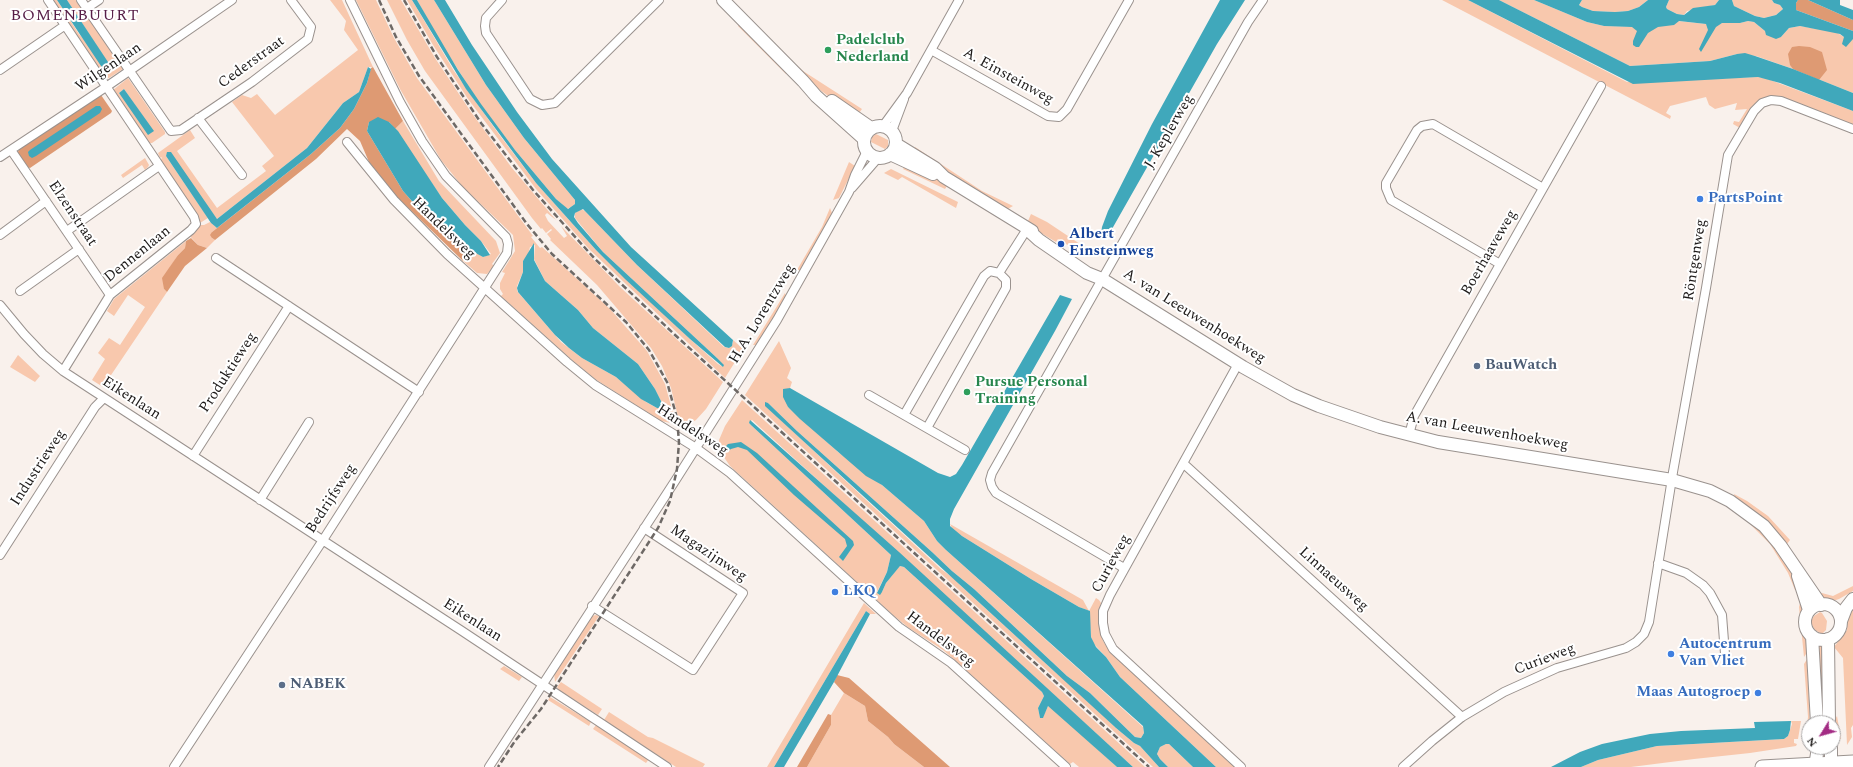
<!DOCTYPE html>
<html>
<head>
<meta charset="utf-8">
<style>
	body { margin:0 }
	#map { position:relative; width:1853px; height:767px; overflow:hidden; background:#f9f1ec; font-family:Spectral,serif }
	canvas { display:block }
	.north { position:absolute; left:1801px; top:715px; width:40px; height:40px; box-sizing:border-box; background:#fff; border:1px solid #a5a3a3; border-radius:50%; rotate:233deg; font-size:11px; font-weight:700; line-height:16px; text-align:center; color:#1d1a19 }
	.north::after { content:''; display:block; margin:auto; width:14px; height:18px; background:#a32c84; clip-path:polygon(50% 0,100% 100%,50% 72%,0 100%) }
</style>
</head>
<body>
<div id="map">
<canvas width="1853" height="767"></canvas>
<div class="north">N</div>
</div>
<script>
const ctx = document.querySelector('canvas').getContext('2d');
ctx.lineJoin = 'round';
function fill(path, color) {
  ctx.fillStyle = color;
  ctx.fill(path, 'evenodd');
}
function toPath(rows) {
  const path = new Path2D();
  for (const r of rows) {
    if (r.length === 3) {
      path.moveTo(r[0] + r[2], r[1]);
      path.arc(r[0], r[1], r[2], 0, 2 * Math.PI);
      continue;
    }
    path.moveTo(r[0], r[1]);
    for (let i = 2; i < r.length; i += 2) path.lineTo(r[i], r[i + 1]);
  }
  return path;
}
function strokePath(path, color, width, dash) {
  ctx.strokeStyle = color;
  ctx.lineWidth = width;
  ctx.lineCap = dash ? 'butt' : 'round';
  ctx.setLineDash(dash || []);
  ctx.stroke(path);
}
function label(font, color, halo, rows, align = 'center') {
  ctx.font = font + ' Spectral,serif';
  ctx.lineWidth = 4;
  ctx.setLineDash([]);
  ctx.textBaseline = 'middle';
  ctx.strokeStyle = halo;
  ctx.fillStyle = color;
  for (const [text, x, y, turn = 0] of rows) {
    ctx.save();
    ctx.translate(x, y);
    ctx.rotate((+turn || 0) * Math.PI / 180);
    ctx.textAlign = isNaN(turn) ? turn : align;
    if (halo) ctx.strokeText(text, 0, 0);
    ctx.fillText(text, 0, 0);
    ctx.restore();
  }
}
fill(toPath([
	[52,0,57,0,79,34,111,68,67,0,76,0,123,69,109,78,105,79],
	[330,0,342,0,373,67,368,67,359,92,343,103,307,148,217,219,166,154,166,156,208,218,200,223,159,161,162,158,161,157,160,158,158,153,190,130,195,138,177,151,217,208,266,171,262,166,274,156,232,102,242,95,251,98,257,94,275,115,358,50,344,30,346,21],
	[356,0,376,0,394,38,417,78,533,236,531,237,540,248,542,247,610,309,647,351,665,384,676,424,661,421,595,379,572,360,501,296,503,294,500,289,500,283,505,273,502,272,515,251,513,235,462,186,441,160,400,89],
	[535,245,534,259,545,281,578,310,593,328,638,364,655,389,663,405,657,408,646,402,616,377,582,358,561,342,517,291,517,286,523,272,523,261,528,255,530,247],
	[387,0,401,0,435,58,471,112,512,168,556,220,547,213,545,215,548,221,564,238,567,236,561,226,620,287,723,382,706,409,696,420,691,423,681,422,680,425,671,388,662,366,651,348,597,285,550,240,551,239,547,234,552,230,551,229,546,233,542,228,541,229,532,218,425,71,407,40],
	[407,0,412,0,454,71,498,133,536,183,596,250,690,339,718,364,723,367,717,358,603,252,575,218,575,213,581,209,585,211,637,265,724,347,729,348,733,343,733,340,743,349,725,378,589,249,536,189,468,99,433,45],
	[417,0,434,0,486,85,524,138,575,200,575,204,571,207,567,209,556,199,515,150,480,104,441,43],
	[1442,0,1468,0,1627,82,1758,77,1765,78,1853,111,1853,125,1785,98,1776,96,1767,97,1756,103,1740,128,1733,124,1734,121,1739,122,1747,109,1735,110,1737,103,1715,109,1709,105,1706,97,1670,106,1666,113,1671,116,1670,119],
	[1499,0,1534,0,1587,22,1604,26,1646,27,1678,21,1706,24,1708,26,1722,23,1740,23,1748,21,1754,22,1765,31,1781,37,1789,28,1800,26,1836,32,1844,37,1853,39,1853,93,1793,69,1756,56,1737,54,1710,61,1630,66],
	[1582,0,1648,0,1639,7,1628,11,1615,12,1593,11,1582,7,1579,5],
	[1669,0,1719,0,1715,5,1687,11,1684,15,1677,14,1667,9,1666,7],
	[1732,0,1772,0,1774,3,1780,5,1783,9,1776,15,1764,18,1755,16,1734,6],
	[739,24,788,72,786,74,738,26],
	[794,63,803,71,862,109,857,116,817,88],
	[128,78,165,132,165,134,152,143,148,143,113,90],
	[124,89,153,131,119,93],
	[403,121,439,181,496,241,500,253,492,264,494,266,487,274,477,273,463,261,468,247,483,257,491,254,481,241,465,225,442,198,395,129],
	[876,134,888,140,888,146,885,149,871,142,872,137],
	[915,147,982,191,1013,206,1006,210,913,152],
	[145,158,149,165,148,167,145,170,142,165,123,178,121,175],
	[849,162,855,166,839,198,833,200],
	[906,165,945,183,944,184,947,186,945,189,903,169],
	[891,169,958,202,956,208,902,177,898,180,884,173],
	[830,208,832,213,801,270,797,270,822,227],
	[1031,214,1047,222,1086,248,1082,254,1058,239,1056,242,1031,227,1028,221],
	[210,222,217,228,212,232,212,238,215,240,207,248,198,245,189,235,200,225,204,225],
	[186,241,185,248,178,255,171,266,164,289,167,292,103,387,92,380,105,359,98,353,109,338,120,345,145,307,128,295,114,316,107,311,114,299],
	[785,293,786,296,772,320,756,345,753,345],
	[779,341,791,368,787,378,792,382,790,388,785,390,788,407,838,452,882,485,924,521,937,541,946,550,1143,727,1144,733,1141,738,1135,737,1090,693,1067,676,974,589,952,571,932,552,797,431,768,403,765,405,864,498,941,569,956,580,960,585,1055,672,1066,680,1116,728,1134,743,1140,746,1159,767,1153,767,745,395],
	[18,355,40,376,35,382,10,367],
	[742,400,1145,767,1133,767,752,420,749,423,752,426,891,555,887,572,877,592,882,592,886,583,897,569,900,566,904,567,1042,692,1044,696,1038,708,1040,718,1043,717,1048,706,1052,708,1117,767,1079,767,1073,762,1070,764,956,661,943,650,909,628,893,615,730,466,719,450,719,440,725,426],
	[1734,494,1747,501,1768,516,1790,540,1787,544,1735,497],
	[1725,503,1746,516,1770,540,1794,576,1799,589,1795,590,1788,573,1770,544,1744,518,1724,505],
	[950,524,1083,600,1089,611,1096,598,1099,600,1101,603,1099,616,1100,629,1103,641,1111,653,1235,767,1216,767,1120,677,1106,657,1093,643,1091,637,1089,611,1079,607,1031,579,962,536,953,530],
	[1853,586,1853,591,1839,599,1833,601,1824,599,1818,592,1833,596],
	[1801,600,1803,609,1801,626,1807,638,1808,651,1804,657,1799,607],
	[864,603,876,614,870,614,866,611,774,767,767,767],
	[1853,605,1853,725,1851,728,1852,737,1847,745,1843,658,1834,647,1847,630,1848,612],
	[1820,612,1822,613,1827,621,1826,630,1822,634,1815,630,1812,625,1812,619,1814,616],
	[596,615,599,616,555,682,554,673,592,616],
	[1818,643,1824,644,1825,716,1822,717],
	[1809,656,1810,656,1808,675,1810,723,1809,723,1809,741,1805,741,1808,717,1804,664],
	[504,666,522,677,519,681,500,669],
	[561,682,602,709,598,715,559,690,557,687],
	[844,693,865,706,868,721,888,737,894,744,924,767,807,767,831,725,831,715],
	[550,697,591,722,589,726,548,700],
	[609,712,648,737,653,738,705,764,703,767,676,767,604,720],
	[1837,716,1841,739,1834,739,1833,723],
	[1791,721,1801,721,1798,739,1794,739,1794,743,1797,744,1796,746,1750,753,1694,759,1631,767,1581,767,1598,760,1657,746,1784,739,1788,736,1792,724],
	[596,725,649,759,646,763,593,729],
	[1166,744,1169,744,1193,767,1168,767,1160,759,1157,754,1160,747]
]), '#f8c8ad');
fill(toPath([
	[1798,0,1808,0,1853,20,1853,31,1796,10,1796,3],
	[1799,46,1810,47,1822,52,1827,70,1819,80,1793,69,1790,65,1788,54,1792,47],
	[373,67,403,121,395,129,389,122,369,122,367,131,403,191,418,208,437,223,457,243,468,247,463,261,396,196,369,162,360,141,347,129,316,159,215,240,212,238,210,235,212,232,311,154,340,128,354,109,367,83,371,68],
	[101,95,112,111,111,113,30,168,27,167,17,153,20,149],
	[191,238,198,245,207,248,185,266,167,292,164,289,162,278,178,255,185,248,186,241],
	[837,675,849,678,950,767,924,767,894,744,888,737,868,721,865,706,844,693,834,682],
	[828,714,831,715,831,725,807,767,797,767]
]), '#de9a73');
fill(toPath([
	[57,0,67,0,108,62,111,68,105,72],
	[412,0,417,0,458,70,481,104,515,150,556,199,568,209,575,204,575,200,524,138,486,85,434,0,445,0,472,45,517,112,552,159,631,247,733,340,732,346,729,348,725,347,637,265,583,209,575,213,574,217,578,223,603,252,717,358,724,365,723,367,690,339,625,279,596,250,536,183,466,89],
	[1220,0,1245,0,1217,44,1108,236,1103,237,1101,234,1102,227,1108,211,1152,124],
	[1468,0,1499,0,1630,66,1710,61,1737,54,1745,53,1755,56,1793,69,1853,93,1853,111,1780,83,1758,77,1633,84],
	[1534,0,1582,0,1579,5,1582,7,1593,11,1615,12,1628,11,1639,7,1648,0,1669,0,1666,7,1667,9,1677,14,1684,15,1693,8,1715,5,1719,0,1732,0,1734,6,1755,16,1764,18,1776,15,1783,9,1780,5,1774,3,1772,0,1798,0,1796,3,1796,10,1853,31,1853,39,1846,47,1842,44,1844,37,1840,34,1800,26,1789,28,1781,37,1776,39,1766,35,1765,31,1754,22,1748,21,1740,23,1722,23,1716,27,1701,52,1699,49,1708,30,1706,24,1679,21,1674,25,1658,27,1648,33,1639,47,1636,47,1633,45,1633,41,1637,31,1632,27,1604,26,1587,22],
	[1808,0,1840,0,1840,5,1853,10,1853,20],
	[368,67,371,69,367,83,354,109,340,128,311,154,217,228,211,223,166,156,167,152,171,152,217,219,307,148,343,103,359,92],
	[124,89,154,131,148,135,119,93],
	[96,106,100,106,102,109,100,113,36,156,32,158,29,156,28,152,30,150],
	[378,117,389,122,398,131,442,198,465,225,481,241,490,255,483,257,457,243,437,223,418,208,403,191,367,131,369,122],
	[534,243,534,260,545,281,578,310,593,328,638,364,655,389,663,405,662,409,657,408,641,399,616,377,582,358,569,348,555,335,518,292,517,288,523,272,523,261],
	[1060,295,1072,299,1055,331,954,509,950,519,950,526,962,536,1031,579,1079,607,1090,611,1091,637,1096,647,1106,657,1120,677,1216,767,1193,767,1169,744,1166,744,1160,747,1157,754,1160,759,1168,767,1159,767,1140,746,1134,743,1116,728,765,406,765,402,768,403,797,431,932,552,952,571,974,589,1067,676,1090,693,1135,737,1141,738,1144,733,1143,726,946,550,937,541,924,521,882,485,866,476,800,419,788,407,783,397,783,389,790,388,938,473,950,477,956,474,962,465],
	[750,420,899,552,1133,767,1117,767,1048,706,1043,718,1040,718,1038,708,1044,696,1042,692,904,567,900,566,886,583,882,592,880,595,877,593,887,572,891,555,752,426,749,423],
	[741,442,757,453,853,541,854,545,843,561,839,557,847,546,845,539,794,495,747,450,738,447,731,449,727,452,723,449,728,444],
	[866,611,870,614,834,682,784,767,774,767],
	[1791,721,1790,730,1788,736,1784,739,1657,746,1598,760,1581,767,1551,767,1580,752,1602,744,1650,734,1681,731,1755,728,1754,722]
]), '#40a8bb');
const street = toPath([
	[48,0,194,217,196,224,191,230,110,295,63,371],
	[81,0,171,131,181,130,252,82,308,39,311,27,291,0],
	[502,0,486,18,485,26,486,33,530,99,542,105,555,103,659,0],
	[87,8,99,0],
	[931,50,1048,116,1059,117,1067,109,1129,0],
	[0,70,64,26],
	[198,118,242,175],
	[883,126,907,93,959,0],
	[892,131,904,99],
	[347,142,394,200,447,254,567,362,595,385,696,448,730,473,899,627,951,663,1066,767],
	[11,150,110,295],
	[0,157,106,87,232,0],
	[852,188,878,158],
	[67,231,159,166],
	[0,235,46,201],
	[216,258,419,392],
	[1500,264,1391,200,1386,188,1386,183,1417,130,1422,126,1433,124,1543,188],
	[20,291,79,249],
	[0,305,24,334,43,354,63,371,462,631,667,767],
	[1238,364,1110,595,1103,611,1103,623,1105,634,1113,649,1241,767],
	[869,395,965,450],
	[904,415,984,276,990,271,999,273,1027,229],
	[927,428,1006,288,1006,280,999,273],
	[1409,435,1414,416,1601,86],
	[193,456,289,306],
	[1184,464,1462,717],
	[260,500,309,422],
	[0,555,95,407,104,398],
	[1658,563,1686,573,1703,585,1710,593,1722,615,1725,654],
	[1124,568,996,493,992,487,990,480,992,473,1248,22,1263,0],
	[592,606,693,670,743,593,644,528],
	[174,767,323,540,507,253,508,244,506,237,446,176,422,141,400,102,350,0],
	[489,767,675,481,777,320,849,192,855,175,867,151],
	[1403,767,1432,741,1462,717,1504,692,1557,668,1626,648,1636,642,1644,634,1649,622,1673,472,1706,288,1728,155,1754,111,1762,103,1771,100,1781,101,1853,129]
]);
const secondary = toPath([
	[723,0,803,81,816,96,864,139],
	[832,101,871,128],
	[880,142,16],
	[896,144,935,168,944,177,1032,231],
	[890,154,933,174],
	[1027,229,1039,240,1087,273,1102,279,1243,367,1293,395,1319,406,1380,427,1438,442,1672,480,1710,491,1730,501,1764,526,1780,545,1821,605],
	[1798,576,1809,610],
	[1823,622,18],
	[1841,621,1846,608,1853,599],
	[1812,636,1817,723],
	[1828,639,1829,723],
	[1831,747,1831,767],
	[1815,767,1818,747]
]);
const primary = toPath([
	[1762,767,1853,762]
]);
strokePath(street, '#9a928e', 10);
strokePath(secondary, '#9a928e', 14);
strokePath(primary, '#9a928e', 15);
strokePath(street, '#fff', 8);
strokePath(secondary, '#fff', 12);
strokePath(primary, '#fff', 13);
strokePath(toPath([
	[379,0,396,37,419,76,527,224,552,254,626,322,649,350,667,382,677,418,679,442,677,469,670,501,658,528,541,709,515,741,498,767],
	[404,0,437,57,481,123,533,190,595,259,674,334,1149,767]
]), '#6e6966', 2.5, [6, 3]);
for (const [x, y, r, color] of [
	[828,50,4,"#2e9e5b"],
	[1700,199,4,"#3f7fe0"],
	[1061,244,4,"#1a4fb4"],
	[1477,366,4,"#5c6f8a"],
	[967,392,4,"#2e9e5b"],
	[835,592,4,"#3f7fe0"],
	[1671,654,4,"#3f7fe0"],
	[282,685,4,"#5c6f8a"],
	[1758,693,4,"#3f7fe0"]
]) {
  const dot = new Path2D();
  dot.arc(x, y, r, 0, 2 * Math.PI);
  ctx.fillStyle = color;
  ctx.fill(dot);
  strokePath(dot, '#fff', 1.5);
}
label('bold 15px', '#27864d', '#fff', [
	["Padelclub",836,41],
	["Nederland",836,58],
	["Pursue Personal",975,383],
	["Training",975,400]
], 'left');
label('15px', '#1d1a19', '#fff', [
	["Cederstraat",252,63,-36],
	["Wilgenlaan",109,68,-34],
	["A. Einsteinweg",1008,77,29],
	["J. Keplerweg",1170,132,-60],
	["Elzenstraat",72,214,56],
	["Handelsweg",443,229,44],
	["Boerhaaveweg",1490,253,-60],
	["Dennenlaan",138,255,-39],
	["Röntgenweg",1696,260,-81],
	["H.A. Lorentzweg",763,314,-59],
	["A. van Leeuwenhoekweg",1194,317,32],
	["Produktieweg",229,373,-57],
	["Eikenlaan",131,399,33],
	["Handelsweg",692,431,33],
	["A. van Leeuwenhoekweg",1487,432,10],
	["Industrieweg",39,468,-57],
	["Bedrijfsweg",332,499,-57],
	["Magazijnweg",708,554,34],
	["Curieweg",1112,564,-61],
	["Linnaeusweg",1333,580,42],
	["Eikenlaan",472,621,33],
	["Handelsweg",940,640,37],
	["Curieweg",1545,660,-21]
]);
label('bold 15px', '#366cbe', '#fff', [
	["PartsPoint",1708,199],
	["LKQ",843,592],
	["Autocentrum",1679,645],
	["Van Vliet",1679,662],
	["Maas Autogroep",1750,693,"right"]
], 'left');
label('bold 15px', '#164399', '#fff', [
	["Albert",1069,235],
	["Einsteinweg",1069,252]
], 'left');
label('bold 15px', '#4e5e75', '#fff', [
	["BauWatch",1485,366],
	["NABEK",290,685]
], 'left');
ctx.letterSpacing = '1px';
label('16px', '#571e47', '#fff', [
	["BOMENBUURT",75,17]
]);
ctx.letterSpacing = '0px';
</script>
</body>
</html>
